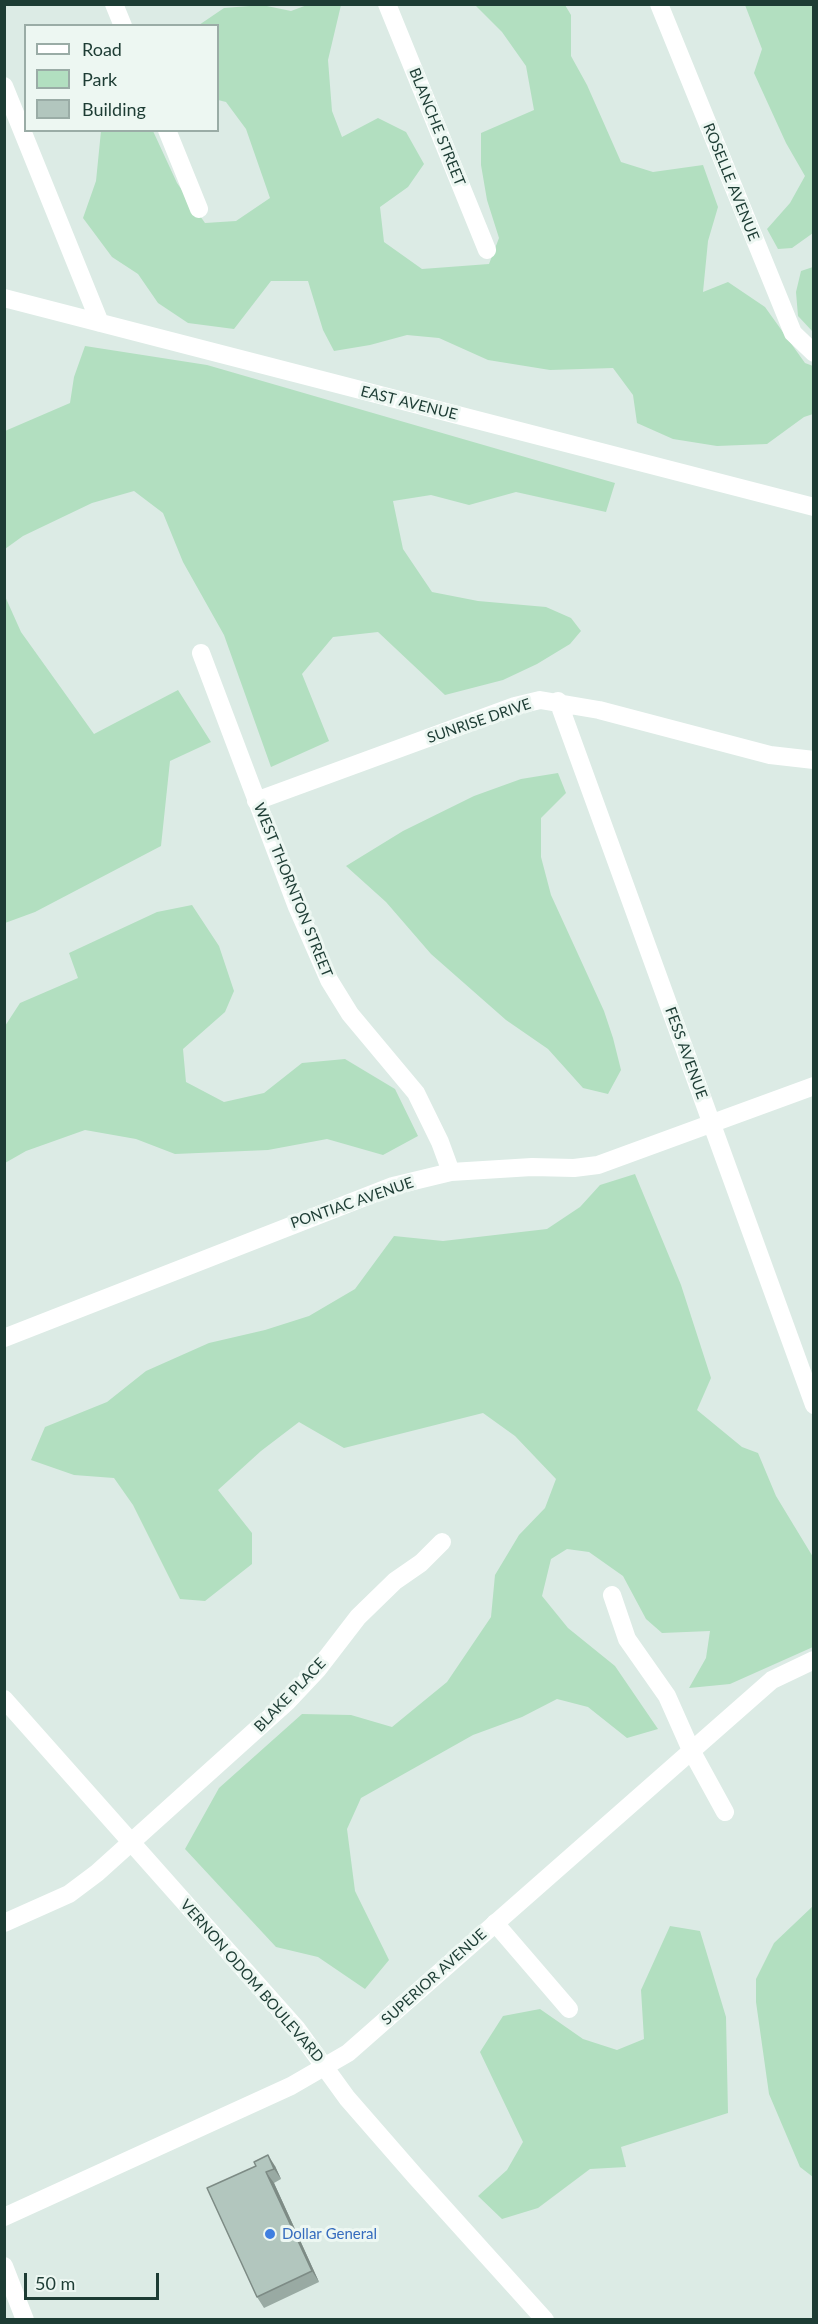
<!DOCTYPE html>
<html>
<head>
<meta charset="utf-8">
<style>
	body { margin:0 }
	#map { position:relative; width:818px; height:2324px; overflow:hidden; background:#dcebe5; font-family:Lato,sans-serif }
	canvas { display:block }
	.frame { position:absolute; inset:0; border:6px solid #1d3c34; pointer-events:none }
	.legend { position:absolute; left:24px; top:24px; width:195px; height:108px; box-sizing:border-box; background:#edf7f2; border:2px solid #9aaca6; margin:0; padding:8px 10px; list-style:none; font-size:18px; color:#1d3c34 }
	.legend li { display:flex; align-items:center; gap:12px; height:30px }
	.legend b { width:30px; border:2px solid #9aaca6 }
	.scale { position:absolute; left:24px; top:2273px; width:135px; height:27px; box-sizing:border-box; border:3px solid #1d3c34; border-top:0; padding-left:8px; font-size:18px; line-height:21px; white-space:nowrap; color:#1d3c34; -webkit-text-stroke:4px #edf7f2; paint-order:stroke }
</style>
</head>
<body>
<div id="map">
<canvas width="818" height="2324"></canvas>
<div class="frame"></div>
<ul class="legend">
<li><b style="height:8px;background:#fff"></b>Road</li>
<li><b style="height:16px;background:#b2dfc0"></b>Park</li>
<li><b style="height:16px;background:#b2c6be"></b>Building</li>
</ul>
<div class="scale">50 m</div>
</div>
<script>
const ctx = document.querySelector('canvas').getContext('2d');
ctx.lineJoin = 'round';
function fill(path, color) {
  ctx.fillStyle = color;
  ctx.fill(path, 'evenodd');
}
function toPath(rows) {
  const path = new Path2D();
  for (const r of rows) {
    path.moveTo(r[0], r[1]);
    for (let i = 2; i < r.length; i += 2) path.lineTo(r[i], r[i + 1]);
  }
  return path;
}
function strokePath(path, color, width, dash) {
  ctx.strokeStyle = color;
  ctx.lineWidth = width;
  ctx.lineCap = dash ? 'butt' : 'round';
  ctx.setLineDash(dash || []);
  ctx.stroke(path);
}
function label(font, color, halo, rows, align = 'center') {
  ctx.font = font + ' Lato,sans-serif';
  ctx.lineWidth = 6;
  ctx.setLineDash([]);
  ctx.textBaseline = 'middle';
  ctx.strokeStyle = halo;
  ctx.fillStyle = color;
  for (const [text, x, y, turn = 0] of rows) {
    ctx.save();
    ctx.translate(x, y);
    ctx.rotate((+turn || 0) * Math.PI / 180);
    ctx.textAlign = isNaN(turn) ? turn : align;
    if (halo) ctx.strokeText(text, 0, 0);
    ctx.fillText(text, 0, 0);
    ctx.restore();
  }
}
fill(toPath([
	[262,5,291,11,307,5,341,5,328,60,332,111,342,137,378,118,406,132,424,164,408,187,380,207,384,242,422,269,489,264,499,238,487,200,481,165,481,133,534,110,526,66,502,32,475,5,565,5,571,15,571,56,587,85,621,162,653,172,703,165,718,207,708,241,703,292,728,282,765,307,805,363,813,366,813,414,804,417,767,444,717,446,673,439,637,423,633,395,613,368,550,370,488,360,439,338,407,335,370,345,334,351,323,330,308,281,271,281,234,329,188,323,158,303,138,274,112,257,83,218,96,181,101,131,153,131,177,183,205,223,236,221,270,198,246,129,226,102,218,100,218,26,199,25,224,8],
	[745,5,813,5,813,233,792,248,778,249,767,229,790,203,805,176,786,143,754,73,762,49],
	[813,267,814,267,813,332,798,316,796,292,801,271],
	[85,346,207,365,615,483,606,512,516,492,469,505,431,495,393,501,403,549,432,592,478,601,546,607,571,618,581,631,570,644,537,664,503,680,445,695,378,632,333,637,302,674,329,741,271,767,224,635,183,562,163,513,134,491,92,503,23,536,5,549,5,431,70,403,74,377],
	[4,594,21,632,94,734,178,690,211,742,170,761,161,846,35,912,5,923],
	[558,773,566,793,541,818,541,857,551,895,604,1011,613,1038,621,1070,608,1094,583,1088,548,1049,506,1020,431,954,386,902,346,866,403,831,474,796,521,779],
	[192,905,219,946,234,991,225,1012,183,1049,186,1082,224,1102,264,1093,302,1063,345,1059,395,1089,418,1136,383,1155,327,1139,268,1150,175,1154,136,1139,85,1130,26,1151,5,1163,5,1026,20,1003,78,978,69,953,157,912],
	[635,1174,681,1285,711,1378,697,1410,742,1447,758,1453,776,1496,813,1557,813,1647,730,1684,689,1688,706,1658,710,1631,662,1633,646,1619,623,1576,589,1552,567,1549,551,1559,542,1596,568,1628,615,1666,658,1729,627,1738,588,1707,557,1699,522,1717,473,1735,361,1798,347,1829,355,1891,389,1960,365,1989,318,1957,276,1947,185,1849,219,1788,302,1714,351,1715,392,1727,447,1682,491,1617,495,1575,519,1535,545,1508,556,1479,515,1436,483,1413,344,1448,299,1422,261,1451,218,1490,252,1533,252,1564,205,1601,180,1599,133,1505,114,1478,74,1475,31,1460,45,1427,107,1402,146,1371,209,1343,265,1330,309,1316,355,1289,394,1236,443,1241,547,1229,580,1207,600,1185],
	[813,1906,813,2177,800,2167,769,2094,756,2002,756,1979,774,1943],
	[670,1926,700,1931,726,2017,728,2113,621,2147,626,2167,590,2169,538,2208,502,2219,478,2196,507,2170,523,2142,480,2052,503,2016,540,2009,583,2039,617,2050,644,2039,641,1990]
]), '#b2dfc0');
strokePath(toPath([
	[114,4,123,26],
	[387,4,487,250],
	[659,4,793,333,814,353],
	[167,130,199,209],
	[201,653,297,907,329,980,350,1014,416,1093,440,1142,451,1172],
	[558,701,814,1405],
	[256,801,515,706,540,700,599,710,770,755,814,760],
	[4,1338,393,1186,451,1172,532,1167,574,1168,598,1165,814,1086],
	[612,1595,627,1639,667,1696,691,1750,725,1812],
	[4,1923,69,1894,97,1873,287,1702,318,1669,358,1617,395,1581,421,1563,442,1542],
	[495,1923,569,2009],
	[4,2266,25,2320]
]), '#fff', 18);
strokePath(toPath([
	[4,2217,291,2086,348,2053,772,1680,814,1660]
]), '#fff', 18);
strokePath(toPath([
	[4,86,100,323],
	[4,298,814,507],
	[4,1699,297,2029,347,2098,415,2176,545,2320]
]), '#fff', 18);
fill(toPath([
	[275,2166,281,2179,274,2183,319,2282,264,2308,257,2297,207,2188]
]), '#99aaa3');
fill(toPath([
	[268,2155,275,2166,281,2179,274,2169],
	[266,2172,274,2183,319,2282,312,2271]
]), '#7d8b85');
const building = toPath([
	[268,2155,274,2169,266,2172,312,2271,257,2297,207,2188,256,2166,254,2162,268,2155]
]);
fill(building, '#b2c6be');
strokePath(building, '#7d8b85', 1.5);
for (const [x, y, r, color] of [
	[270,2234,6,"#3f7fe0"]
]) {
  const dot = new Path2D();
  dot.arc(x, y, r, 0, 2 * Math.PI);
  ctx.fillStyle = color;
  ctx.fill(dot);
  strokePath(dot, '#edf7f2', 2);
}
label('15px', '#1d3c34', '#edf7f2', [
	["BLANCHE STREET",437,127,68],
	["ROSELLE AVENUE",731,182,68],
	["EAST AVENUE",409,403,14],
	["SUNRISE DRIVE",479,721,-19],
	["WEST THORNTON STREET",293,890,68],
	["FESS AVENUE",686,1053,70],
	["PONTIAC AVENUE",352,1203,-19],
	["BLAKE PLACE",290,1695,-46],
	["SUPERIOR AVENUE",434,1977,-42],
	["VERNON ODOM BOULEVARD",252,1981,49]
]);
label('15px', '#366cbe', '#edf7f2', [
	["Dollar General",282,2234]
], 'left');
</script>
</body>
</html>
